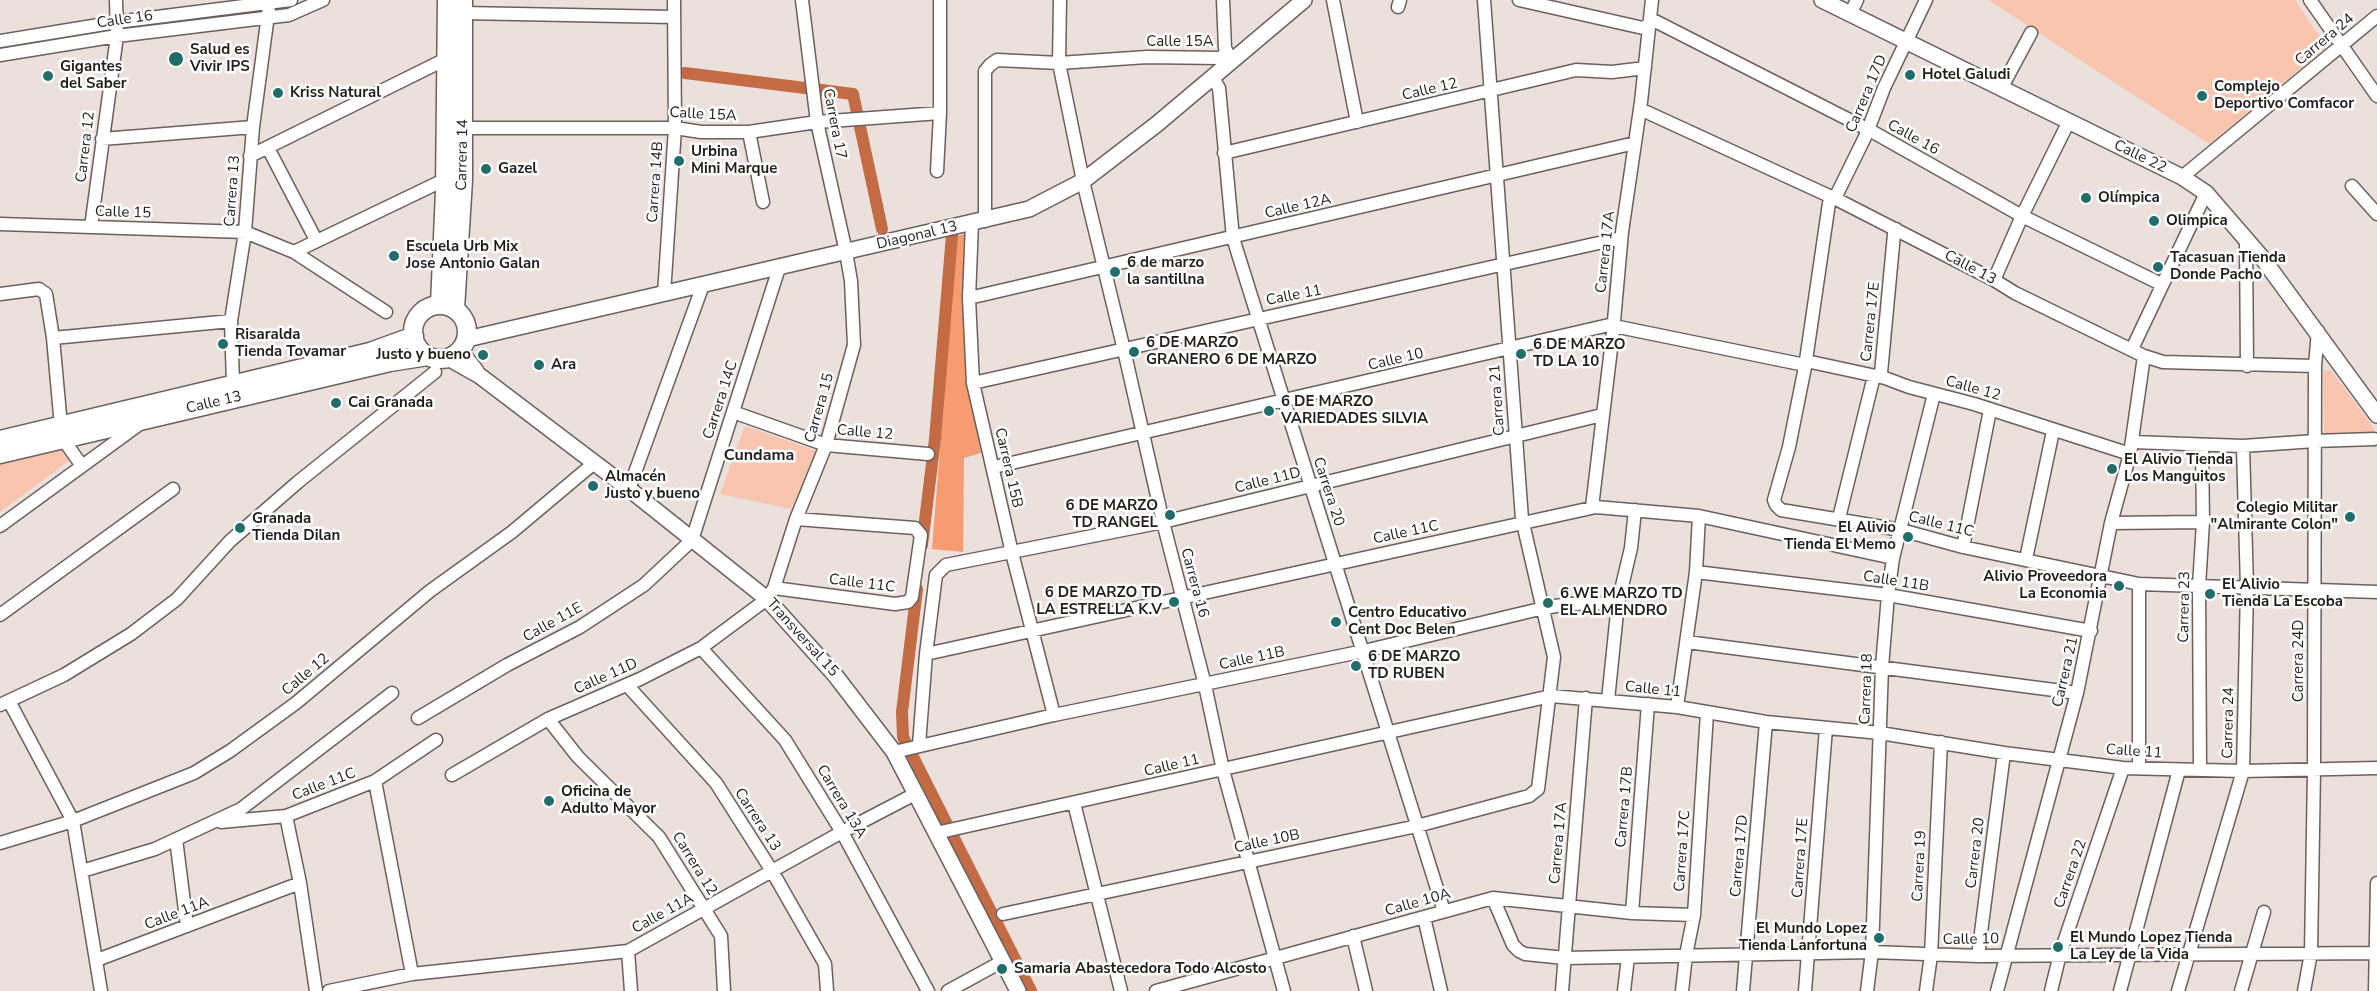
<!DOCTYPE html>
<html>
<head>
<meta charset="utf-8">
<style>
	body { margin:0 }
	canvas { display:block; background:#ebe0dc }
</style>
</head>
<body>
<canvas width="2377" height="991"></canvas>
<script>
const ctx = document.querySelector('canvas').getContext('2d');
ctx.lineJoin = 'round';
function fill(path, color) {
  ctx.fillStyle = color;
  ctx.fill(path, 'evenodd');
}
function toPath(rows) {
  const path = new Path2D();
  for (const r of rows) {
    if (r.length === 3) {
      path.moveTo(r[0] + r[2], r[1]);
      path.arc(r[0], r[1], r[2], 0, 2 * Math.PI);
      continue;
    }
    path.moveTo(r[0], r[1]);
    for (let i = 2; i < r.length; i += 2) path.lineTo(r[i], r[i + 1]);
  }
  return path;
}
function strokePath(path, color, width, dash) {
  ctx.strokeStyle = color;
  ctx.lineWidth = width;
  ctx.lineCap = dash ? 'butt' : 'round';
  ctx.setLineDash(dash || []);
  ctx.stroke(path);
}
function label(font, color, halo, rows, align = 'center') {
  ctx.font = font + ' "Nunito Sans",sans-serif';
  ctx.lineWidth = 5;
  ctx.setLineDash([]);
  ctx.textBaseline = 'middle';
  ctx.strokeStyle = halo;
  ctx.fillStyle = color;
  for (const [text, x, y, turn = 0] of rows) {
    ctx.save();
    ctx.translate(x, y);
    ctx.rotate((+turn || 0) * Math.PI / 180);
    ctx.textAlign = isNaN(turn) ? turn : align;
    if (halo) ctx.strokeText(text, 0, 0);
    ctx.fillText(text, 0, 0);
    ctx.restore();
  }
}
fill(toPath([
	[1988,0,2295,0,2327,47,2209,144],
	[2323,370,2331,370,2375,430,2370,436,2324,436],
	[745,426,817,451,791,509,720,494],
	[63,444,70,460,0,512,0,457]
]), '#f9c5af');
fill(toPath([
	[964,234,963,298,969,385,981,453,964,458,963,552,932,549,957,236]
]), '#f79b72');
strokePath(toPath([
	[685,73,853,94,882,229],
	[922,545,935,439,952,235],
	[917,589,902,712,903,737,1031,991]
]), '#c26b44', 12);
const minor = toPath([
	[1060,0,1059,63,1083,181,1124,350,1163,522,1205,685,1223,770,1284,991],
	[1223,0,1225,48,1231,60],
	[1333,0,1357,122],
	[1519,0,1643,28,1655,21,1873,132,2022,216,2161,284],
	[1926,0,1884,88,1866,135,1837,194,1829,203,1805,367,1789,447,1774,500,1776,505,1781,510,1901,530,1963,547,2139,584,2377,592],
	[2310,0,2377,96],
	[1398,7,1400,0],
	[463,13,674,17],
	[1850,14,1857,0],
	[0,41,117,22,291,0],
	[0,55,117,36,289,15,323,0],
	[1213,78,1219,88,1233,238,1444,911],
	[2002,87,2031,33],
	[1640,109,1838,200,1994,280,2015,293,2144,356,2163,362,2315,366],
	[463,128,675,128,701,132,749,132,817,122,940,113],
	[749,132,763,202],
	[102,139,253,127],
	[268,148,316,240],
	[1224,153,1576,70,1612,72,1645,68],
	[250,156,446,59],
	[937,171,940,113,940,0],
	[2182,177,2377,16],
	[2352,186,2377,214],
	[985,221,985,71,990,65,997,60,1059,63,1147,57,1219,58,1227,54],
	[972,223,969,298,973,383,1012,553,1054,715],
	[0,224,245,232,294,252,386,312],
	[91,227,117,36,116,0],
	[2246,238,2247,366],
	[294,252,446,179],
	[1994,280,2022,216,2068,123],
	[0,294,39,289,46,294,53,338,61,426],
	[664,294,675,128,674,0],
	[969,298,1635,143],
	[53,338,231,321],
	[2132,349,2206,193],
	[973,383,1621,238],
	[233,384,231,321,245,232,253,127,270,0],
	[733,412,826,445,928,454],
	[63,439,82,466],
	[2132,442,2243,446,2315,441,2374,439],
	[994,467,1609,325,1800,364,1811,362,1885,378,1909,387,1974,404,2130,454],
	[629,489,703,285],
	[1592,507,1613,332,1622,232,1641,102,1652,0],
	[1839,518,1873,380,1881,373,1894,234,1896,229],
	[2111,523,2203,522],
	[0,526,137,426],
	[1963,547,1990,410],
	[2026,559,2053,431],
	[1696,572,1888,595,2091,631],
	[2139,584,2139,768],
	[774,588,895,604,908,602,912,597,921,535,915,528,796,519],
	[0,615,173,489],
	[1687,642,2077,693],
	[701,648,785,740,842,832,928,991],
	[926,654,1596,507,1699,516,1893,558],
	[627,685,716,783,772,871,825,964,827,991],
	[1608,700,1618,603,1631,548,1635,510],
	[9,701,73,821,101,991],
	[0,705,64,675,131,634,177,599,230,541,298,482,435,372],
	[1677,707,1696,572,1699,516],
	[418,718,507,665,580,627,644,585,692,540,779,268],
	[548,719,578,757,659,837,721,936,724,991],
	[919,745,926,654,936,575,946,565,1163,522,1602,415],
	[894,752,1054,715,1364,651,1544,608,1568,604,1618,603],
	[2200,769,2199,586,2203,522,2202,445],
	[452,775,548,719,640,679,701,648,767,599,774,588,796,519,826,445,854,345,851,281,846,252,817,122,802,0],
	[375,781,412,974],
	[1074,803,1121,991],
	[286,816,300,883,316,991],
	[221,822,286,816,375,781,436,740],
	[936,833,1551,696,1677,707,1766,722,1880,733,2004,753,2123,768,2243,771,2377,768],
	[176,839,187,926],
	[0,843,73,821,194,773,230,751,296,703,430,591,512,532,593,464],
	[82,871,155,849,241,809,392,693],
	[1493,898,1513,945,1519,951,1525,954,1565,958,1872,952,1978,956,2377,953],
	[1632,913,1648,704],
	[1003,914,1417,826,1529,796,1538,789,1554,657,1522,519,1484,0],
	[1424,917,1441,991],
	[1353,936,1366,991],
	[628,951,631,991],
	[1978,956,2004,753],
	[97,960,300,883],
	[329,991,412,974,628,951,842,832,915,794],
	[948,991,1003,961],
	[1156,991,1493,898,1632,913,1694,915],
	[1562,991,1586,698],
	[1624,991,1628,957],
	[1682,991,1686,955,1694,915,1707,713],
	[1743,991,1766,722],
	[1805,991,1826,728],
	[1867,991,1872,952,1882,667,1888,595,1893,558,1934,394],
	[1926,991,1931,955,1941,742],
	[1997,991,2077,693,2111,523,2130,454,2144,356],
	[2051,991,2060,954,2123,768],
	[2120,991,2179,770],
	[2178,991,2243,771,2247,588,2243,446],
	[2241,991,2264,912],
	[2304,991,2311,953,2314,770,2315,366,2318,331],
	[2375,991,2377,883]
]);
const tertiary = toPath([
	[1822,0,2182,177,2206,193,2263,259,2377,415],
	[467,339,1029,209,1083,181,1157,124,1304,0],
	[460,351,476,371],
	[448,358,480,376,629,489,767,599,835,675,894,752,1018,991]
]);
const secondary = toPath([
	[440,305,445,191,447,0],
	[440,332,27],
	[455,309,463,180,463,0],
	[0,440,370,352,414,336],
	[0,454,390,362,428,356]
]);
strokePath(minor, '#6a615d', 15);
strokePath(tertiary, '#6a615d', 18);
strokePath(secondary, '#6a615d', 21);
strokePath(minor, '#fff', 12);
strokePath(tertiary, '#fff', 15);
strokePath(secondary, '#fff', 18);
for (const [x, y, r, color] of [
	[176,59,8,"#216d6c"],
	[1910,75,6,"#216d6c"],
	[48,76,6,"#216d6c"],
	[278,93,6,"#216d6c"],
	[2202,96,6,"#216d6c"],
	[679,161,6,"#216d6c"],
	[486,169,6,"#216d6c"],
	[2086,198,6,"#216d6c"],
	[2154,221,6,"#216d6c"],
	[394,256,6,"#216d6c"],
	[2158,267,6,"#216d6c"],
	[1115,272,6,"#216d6c"],
	[223,344,6,"#216d6c"],
	[1134,352,6,"#216d6c"],
	[1521,354,6,"#216d6c"],
	[483,355,6,"#216d6c"],
	[539,365,6,"#216d6c"],
	[336,403,6,"#216d6c"],
	[1269,411,6,"#216d6c"],
	[2112,469,6,"#216d6c"],
	[593,486,6,"#216d6c"],
	[1170,515,6,"#216d6c"],
	[2350,517,6,"#216d6c"],
	[240,528,6,"#216d6c"],
	[1908,537,6,"#216d6c"],
	[2119,586,6,"#216d6c"],
	[2210,594,6,"#216d6c"],
	[1174,602,6,"#216d6c"],
	[1548,603,6,"#216d6c"],
	[1336,622,6,"#216d6c"],
	[1356,666,6,"#216d6c"],
	[549,801,6,"#216d6c"],
	[1879,938,6,"#216d6c"],
	[2058,947,6,"#216d6c"],
	[1002,969,6,"#216d6c"]
]) {
  const dot = new Path2D();
  dot.arc(x, y, r, 0, 2 * Math.PI);
  ctx.fillStyle = color;
  ctx.fill(dot);
  strokePath(dot, '#fff', 2);
}
label('15px', '#211d1c', '#fff', [
	["Calle 16",125,20,-8],
	["Carrera 24",2325,40,-40],
	["Calle 15A",1180,42],
	["Calle 12",1430,90,-13],
	["Carrera 17D",1867,94,-67],
	["Calle 15A",703,115,3],
	["Carrera 17",834,124,79],
	["Calle 16",1913,138,29],
	["Carrera 12",86,147,-83],
	["Carrera 14",463,155,-89],
	["Calle 22",2140,157,26],
	["Carrera 14B",656,182,-86],
	["Carrera 13",233,191,-86],
	["Calle 12A",1298,207,-13],
	["Calle 15",123,213,2],
	["Diagonal 13",917,236,-13],
	["Carrera 17A",1606,252,-84],
	["Calle 13",1970,268,28],
	["Calle 11",1294,296,-11],
	["Carrera 17E",1871,322,-84],
	["Calle 10",1396,360,-13],
	["Calle 12",1973,389,16],
	["Carrera 14C",721,400,-72],
	["Carrera 21",1498,400,-94],
	["Calle 13",214,403,-13],
	["Carrera 15",820,408,-74],
	["Calle 12",865,433,5],
	["Carrera 15B",1008,468,77],
	["Calle 11D",1268,481,-14],
	["Carrera 20",1328,492,72],
	["Calle 11C",1941,525,14],
	["Calle 11C",1406,533,-12],
	["Calle 11B",1896,582,9],
	["Carrera 16",1194,583,75],
	["Calle 11C",862,584,7],
	["Carrera 23",2185,607,-89],
	["Calle 11E",553,623,-29],
	["Transversal 15",802,638,48],
	["Calle 11B",1252,659,-12],
	["Carrera 24D",2299,661,-90],
	["Carrera 21",2066,672,-77],
	["Calle 12",306,675,-40],
	["Calle 11D",606,677,-24],
	["Carrera 18",1867,689,-88],
	["Calle 11",1653,690,6],
	["Carrera 24",2229,723,-89],
	["Calle 11",2134,752,4],
	["Calle 11",1172,766,-13],
	["Calle 11C",324,785,-21],
	["Carrera 13A",841,802,59],
	["Carrera 17B",1625,807,-85],
	["Carrera 13",757,820,57],
	["Calle 10B",1267,842,-12],
	["Carrera 17A",1559,843,-85],
	["Carrera 17C",1683,851,-86],
	["Carrera 20",1976,853,-83],
	["Carrera 17D",1740,856,-85],
	["Carrera 17E",1801,858,-86],
	["Carrera 12",694,864,58],
	["Carrera 19",1920,866,-87],
	["Carrera 22",2071,874,-71],
	["Calle 10A",1418,903,-16],
	["Calle 11A",177,914,-21],
	["Calle 11A",663,914,-29],
	["Calle 10",1971,940,-1]
]);
label('bold 15px', '#211d1c', '#fff', [
	["Salud es",190,50],
	["Vivir IPS",190,67],
	["Gigantes",60,67],
	["del Saber",60,84],
	["Hotel Galudi",1922,75],
	["Complejo",2214,87],
	["Deportivo Comfacor",2214,104],
	["Kriss Natural",290,93],
	["Urbina",691,152],
	["Mini Marque",691,169],
	["Gazel",498,169],
	["Olímpica",2098,198],
	["Olimpica",2166,221],
	["Escuela Urb Mix",406,247],
	["Jose Antonio Galan",406,264],
	["Tacasuan Tienda",2170,258],
	["Donde Pacho",2170,275],
	["6 de marzo",1127,263],
	["la santillna",1127,280],
	["Risaralda",235,335],
	["Tienda Tovamar",235,352],
	["6 DE MARZO",1146,343],
	["GRANERO 6 DE MARZO",1146,360],
	["6 DE MARZO",1533,345],
	["TD LA 10",1533,362],
	["Justo y bueno",471,355,"right"],
	["Ara",551,365],
	["6 DE MARZO",1281,402],
	["VARIEDADES SILVIA",1281,419],
	["Cai Granada",348,403],
	["El Alivio Tienda",2124,460],
	["Los Manguitos",2124,477],
	["Almacén",605,477],
	["Justo y bueno",605,494],
	["6 DE MARZO",1158,506,"right"],
	["TD RANGEL",1158,523,"right"],
	["Colegio Militar",2338,508,"right"],
	["\"Almirante Colon\"",2338,525,"right"],
	["Granada",252,519],
	["Tienda Dilan",252,536],
	["El Alivio",1896,528,"right"],
	["Tienda El Memo",1896,545,"right"],
	["Alivio Proveedora",2107,577,"right"],
	["La Economia",2107,594,"right"],
	["El Alivio",2222,585],
	["Tienda La Escoba",2222,602],
	["6 DE MARZO TD",1162,593,"right"],
	["LA ESTRELLA K.V",1162,610,"right"],
	["6 WE MARZO TD",1560,594],
	["EL ALMENDRO",1560,611],
	["Centro Educativo",1348,613],
	["Cent Doc Belen",1348,630],
	["6 DE MARZO",1368,657],
	["TD RUBEN",1368,674],
	["Oficina de",561,792],
	["Adulto Mayor",561,809],
	["El Mundo Lopez",1867,929,"right"],
	["Tienda Lanfortuna",1867,946,"right"],
	["El Mundo Lopez Tienda",2070,938],
	["La Ley de la Vida",2070,955],
	["Samaria Abastecedora Todo Alcosto",1014,969]
], 'left');
label('bold 16px', '#211d1c', '#fff', [
	["Cundama",759,456]
]);
</script>
</body>
</html>
